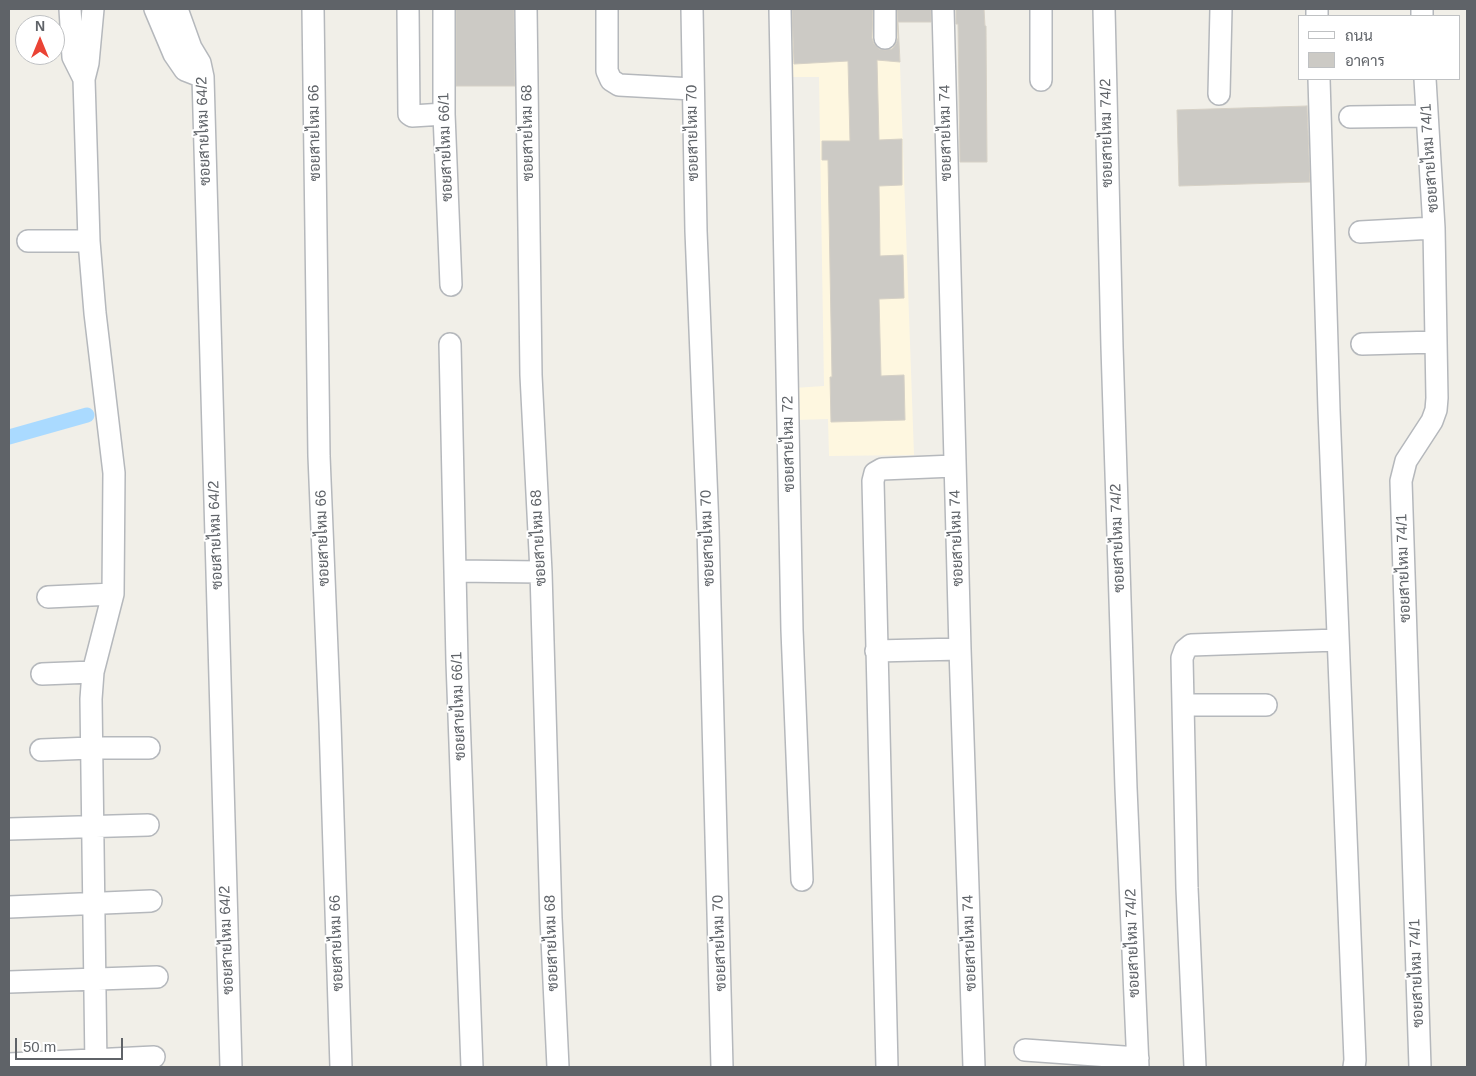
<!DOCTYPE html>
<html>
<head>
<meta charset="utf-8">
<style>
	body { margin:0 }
	#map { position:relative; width:1476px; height:1076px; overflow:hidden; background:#f1efe8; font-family:Helvetica,Sarabun,sans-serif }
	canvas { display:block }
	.frame { position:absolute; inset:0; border:10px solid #5f6368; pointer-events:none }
	.legend { position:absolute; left:1298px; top:15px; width:162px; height:65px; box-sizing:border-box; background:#fff; border:1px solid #bfc1c3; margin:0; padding:6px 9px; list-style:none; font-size:15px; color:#5f6368 }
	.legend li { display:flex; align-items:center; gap:10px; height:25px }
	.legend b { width:25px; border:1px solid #bfc1c3 }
	.north { position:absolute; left:15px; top:15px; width:50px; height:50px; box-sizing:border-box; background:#fff; border:1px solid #bfc1c3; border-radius:50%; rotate:0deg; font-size:14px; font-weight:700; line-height:20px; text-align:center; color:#5f6368 }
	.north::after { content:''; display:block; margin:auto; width:18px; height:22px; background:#ea4335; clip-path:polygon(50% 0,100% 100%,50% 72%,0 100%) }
	.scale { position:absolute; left:15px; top:1038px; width:108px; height:22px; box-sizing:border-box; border:2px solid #5f6368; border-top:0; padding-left:6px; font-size:15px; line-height:18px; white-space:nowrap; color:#5f6368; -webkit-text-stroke:4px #fff; paint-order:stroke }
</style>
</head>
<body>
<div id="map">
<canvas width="1476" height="1076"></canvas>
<div class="frame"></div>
<ul class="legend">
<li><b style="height:6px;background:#fff"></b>ถนน</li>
<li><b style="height:14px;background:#cccac5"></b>อาคาร</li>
</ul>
<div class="north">N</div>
<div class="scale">50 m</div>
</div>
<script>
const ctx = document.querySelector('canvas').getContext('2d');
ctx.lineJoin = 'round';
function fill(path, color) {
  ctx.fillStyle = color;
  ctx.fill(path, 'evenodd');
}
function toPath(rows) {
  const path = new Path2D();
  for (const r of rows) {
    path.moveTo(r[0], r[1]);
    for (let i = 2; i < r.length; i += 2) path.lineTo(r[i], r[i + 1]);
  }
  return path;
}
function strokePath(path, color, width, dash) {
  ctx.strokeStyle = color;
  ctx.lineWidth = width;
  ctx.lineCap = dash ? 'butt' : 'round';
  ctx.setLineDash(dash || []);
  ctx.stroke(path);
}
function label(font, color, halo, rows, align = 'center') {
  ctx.font = font + ' Helvetica,Sarabun,sans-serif';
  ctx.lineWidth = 4;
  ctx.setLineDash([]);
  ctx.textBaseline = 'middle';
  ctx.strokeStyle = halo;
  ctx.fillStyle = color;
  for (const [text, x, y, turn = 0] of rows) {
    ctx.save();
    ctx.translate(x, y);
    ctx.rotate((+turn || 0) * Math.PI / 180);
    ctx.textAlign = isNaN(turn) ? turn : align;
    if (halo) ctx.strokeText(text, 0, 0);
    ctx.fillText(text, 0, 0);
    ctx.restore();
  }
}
fill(toPath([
	[784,9,898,9,914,455,829,456,828,419,795,420,794,388,824,386,819,77,787,77]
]), '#fef7e0');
strokePath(toPath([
	[9,437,87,415]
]), '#aadaff', 15);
const building = toPath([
	[456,9,514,9,515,86,456,86,456,9],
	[792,9,873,9,872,38,874,44,879,49,885,50,892,49,896,44,898,38,897,9,931,9,931,22,898,22,900,62,877,60,879,140,902,139,902,185,879,186,880,256,903,255,904,298,879,299,881,376,904,375,905,420,831,422,830,377,832,377,828,160,822,160,822,141,850,141,848,61,794,64,792,9],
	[956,9,984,9,985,26,986,26,987,162,960,162,958,24,956,24,956,9],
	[1307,106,1310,182,1179,186,1177,110,1307,106]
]);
fill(building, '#cccac5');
strokePath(building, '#d6d1c6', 1);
const minor = toPath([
	[70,9,73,57,84,79],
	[93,9,88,63,84,79,89,241,95,313,114,473,113,594,93,672,91,699,96,1067],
	[155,9,174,54,185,70,203,77],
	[177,9,191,48,200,63,203,77,231,1067],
	[313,9,319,456,330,723,341,1067],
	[408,9,409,114,412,116,444,114],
	[444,9,444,114,451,285],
	[526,9,531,375,541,572,551,918,558,1067],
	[607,9,607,71,611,80,619,85,692,89],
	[692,9,696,231,708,528,722,1067],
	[780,9,792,630,802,880],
	[943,9,960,649,974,1067],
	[1104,9,1112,347,1126,788,1138,1067],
	[1317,9,1317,16],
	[1422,9,1422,16],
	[885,38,885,9],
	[1319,79,1329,410,1355,1060,1354,1067],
	[1041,80,1041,9],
	[1219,94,1221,9],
	[1350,117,1427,116],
	[1360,232,1434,228],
	[28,241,89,241],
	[450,344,457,662,472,1067],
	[1362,344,1436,342],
	[455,571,541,572],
	[48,597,113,594],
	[876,651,960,649],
	[42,674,93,672],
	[1184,705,1266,705],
	[41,750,91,748,149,748],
	[9,829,148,825],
	[9,907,151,901],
	[9,982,157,977],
	[1025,1050,1138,1058],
	[9,1064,154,1057],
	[887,1067,873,481,875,473,882,469,954,466],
	[1195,1067,1187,888,1182,658,1185,650,1191,645,1337,640],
	[1420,1067,1401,481,1406,461,1432,421,1436,410,1437,398,1434,228,1425,79]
]);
strokePath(minor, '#b5b8bc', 24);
strokePath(minor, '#fff', 21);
label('15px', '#5f6368', '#fff', [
	["ซอยสายไหม 64/2",204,131,-92],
	["ซอยสายไหม 66",315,133,-91],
	["ซอยสายไหม 68",528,133,-91],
	["ซอยสายไหม 70",693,133,-91],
	["ซอยสายไหม 74",946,133,-91],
	["ซอยสายไหม 74/2",1107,133,-91],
	["ซอยสายไหม 66/1",446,147,-92],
	["ซอยสายไหม 74/1",1430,158,-94],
	["ซอยสายไหม 72",789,444,-91],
	["ซอยสายไหม 64/2",216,535,-92],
	["ซอยสายไหม 66",323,538,-92],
	["ซอยสายไหม 68",539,538,-93],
	["ซอยสายไหม 70",708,538,-92],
	["ซอยสายไหม 74",957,538,-92],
	["ซอยสายไหม 74/2",1118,538,-92],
	["ซอยสายไหม 74/1",1404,568,-92],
	["ซอยสายไหม 66/1",459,706,-92],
	["ซอยสายไหม 64/2",227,940,-92],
	["ซอยสายไหม 66",337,943,-92],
	["ซอยสายไหม 68",552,943,-92],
	["ซอยสายไหม 70",720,943,-92],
	["ซอยสายไหม 74",970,943,-92],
	["ซอยสายไหม 74/2",1133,943,-92],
	["ซอยสายไหม 74/1",1417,973,-92]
]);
</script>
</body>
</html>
